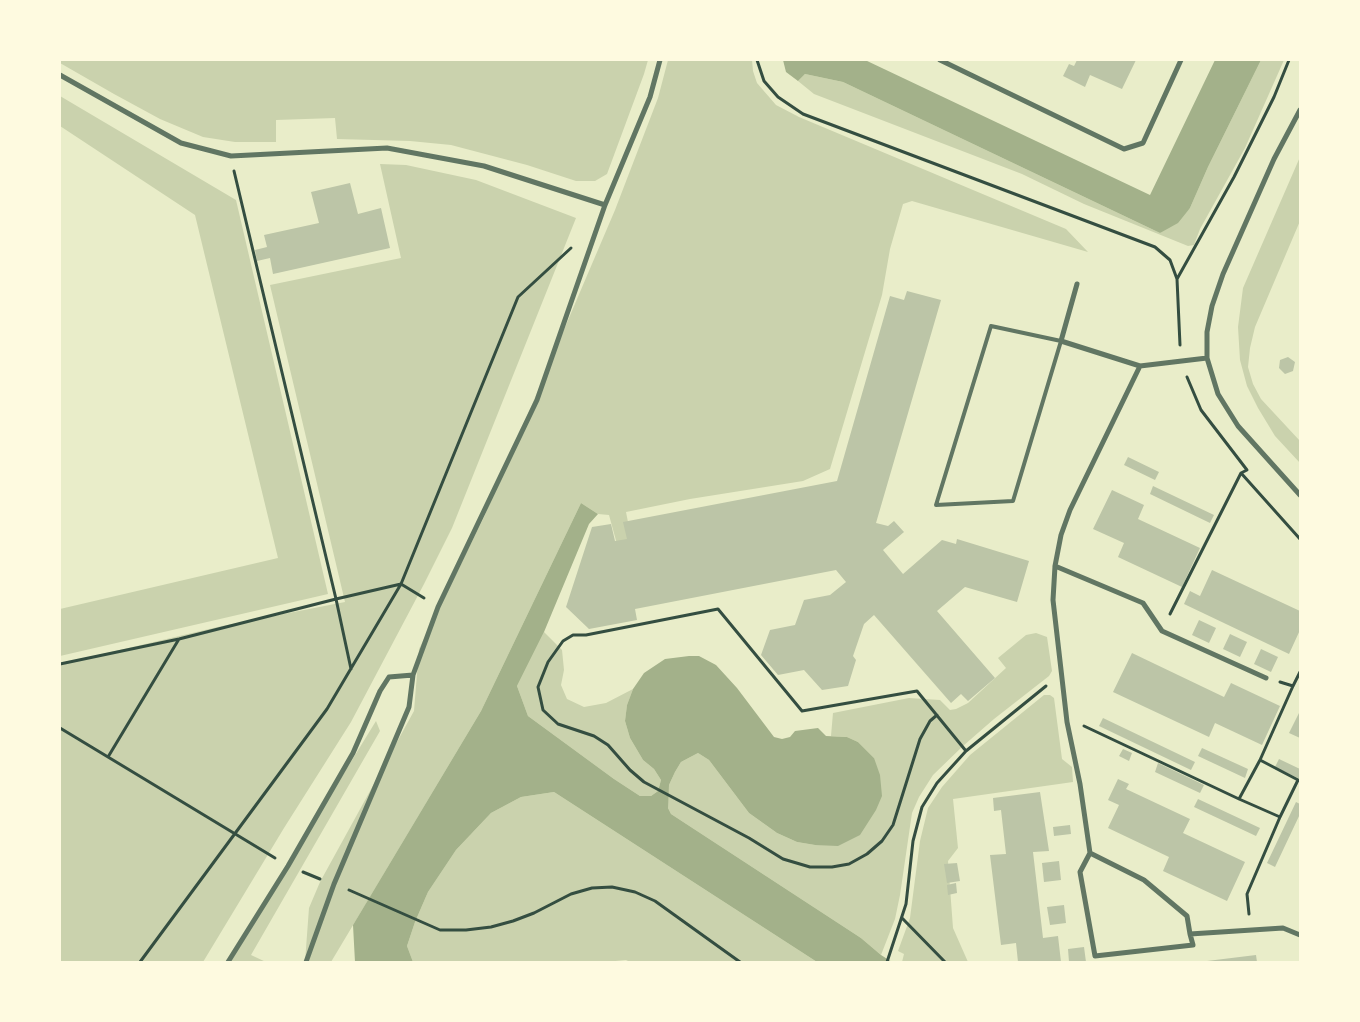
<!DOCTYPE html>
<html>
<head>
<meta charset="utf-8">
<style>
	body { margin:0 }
	#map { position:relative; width:1360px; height:1022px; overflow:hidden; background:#e9edc9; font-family:"Fira Sans Condensed",sans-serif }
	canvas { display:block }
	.frame { position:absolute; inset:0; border:61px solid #fefae0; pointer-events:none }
</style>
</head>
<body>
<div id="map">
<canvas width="1360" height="1022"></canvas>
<div class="frame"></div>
</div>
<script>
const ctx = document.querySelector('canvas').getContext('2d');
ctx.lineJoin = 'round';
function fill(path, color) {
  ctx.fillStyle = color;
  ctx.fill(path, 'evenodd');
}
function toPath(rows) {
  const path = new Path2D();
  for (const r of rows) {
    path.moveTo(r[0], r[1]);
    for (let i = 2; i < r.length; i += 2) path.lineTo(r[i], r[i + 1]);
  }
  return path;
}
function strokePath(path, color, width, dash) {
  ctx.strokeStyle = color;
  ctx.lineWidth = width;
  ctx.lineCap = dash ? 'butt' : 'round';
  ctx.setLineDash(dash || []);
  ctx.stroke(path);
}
fill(toPath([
	[60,60,648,60,644,74,607,174,595,181,576,181,527,165,451,145,410,141,337,139,335,118,276,120,276,142,235,142,203,137,160,119,114,94,60,63],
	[668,60,752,60,753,71,757,83,776,105,799,117,1066,229,1088,252,912,201,903,204,890,249,882,295,830,469,803,481,690,499,626,512,632,542,617,544,609,515,598,514,581,503,481,711,331,962,305,962,309,908,320,882,414,711,419,649,484,517,615,210,658,98],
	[1261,60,1284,60,1245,148,1200,229,1194,245,1188,246,1084,204,1022,174,814,94,798,81,805,74,843,82,1160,233,1190,208,1208,167],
	[60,96,236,200,328,594,60,656,60,609,278,558,195,215,60,126],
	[1300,157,1300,221,1255,327,1250,348,1248,367,1253,384,1261,399,1300,441,1300,463,1275,436,1258,408,1247,386,1240,360,1238,327,1243,288],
	[380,164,406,165,476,180,576,218,452,528,424,584,351,722,284,828,203,962,60,962,60,664,222,626,345,602,270,285,401,258],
	[544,632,562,650,564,670,561,685,567,699,584,707,606,703,633,689,627,705,625,721,630,738,643,760,654,769,661,780,658,791,651,796,640,796,614,779,528,716,517,686],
	[1036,633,1047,637,1052,671,1049,676,994,719,963,746,933,775,919,797,912,813,900,895,895,919,881,955,861,938,671,814,668,808,667,799,669,785,675,772,681,762,698,753,709,760,749,813,777,833,797,842,815,845,874,758,858,742,847,737,831,736,833,713,909,698,940,700,950,710,956,709,968,703,1006,668,998,658,1026,635],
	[1044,695,1050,695,1054,698,1062,759,1072,767,1073,782,953,799,958,848,948,861,953,928,968,962,902,962,904,954,898,951,910,918,920,841,928,808,942,787,970,755],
	[376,721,380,731,251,955,266,962,228,962],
	[554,792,817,962,630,962,626,960,605,962,413,962,407,946,415,922,428,892,456,850,491,813,521,797]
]), '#cad2ad');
fill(toPath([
	[783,60,865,60,1150,195,1215,60,1261,60,1208,167,1190,208,1178,223,1160,233,843,82,805,74,798,81,786,72],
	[581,503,598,514,589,524,544,632,517,686,528,716,614,779,640,796,651,796,658,791,661,780,654,769,643,760,630,738,625,721,627,705,633,689,644,673,665,659,689,656,699,656,716,665,737,688,774,737,782,739,790,737,795,731,818,728,826,736,847,737,858,742,874,758,880,775,882,796,876,810,860,835,838,846,815,845,797,842,777,833,749,813,709,760,698,753,681,762,675,772,669,785,668,808,671,814,861,938,881,955,892,962,817,962,554,792,521,797,491,813,456,850,428,892,415,922,407,946,413,962,355,962,353,925,481,711]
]), '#a3b18a');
fill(toPath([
	[1077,60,1136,60,1122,89,1090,75,1085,87,1063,76,1069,64,1074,66],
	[350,183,358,214,381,208,390,248,273,274,270,258,257,261,255,250,267,247,264,235,319,223,311,192],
	[907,291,941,300,876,523,888,526,894,521,904,532,883,550,903,574,942,540,956,544,957,539,1029,561,1017,602,965,587,937,611,995,678,968,701,961,694,951,703,874,615,864,624,853,656,856,660,848,686,822,690,804,670,778,675,761,655,770,630,795,625,804,600,830,595,846,582,836,570,635,609,637,620,589,629,566,607,592,527,611,524,615,541,627,539,623,522,837,481,890,296,904,300],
	[1288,357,1295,362,1293,371,1285,374,1279,368,1280,360],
	[1128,457,1159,472,1155,480,1124,465],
	[1153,486,1214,515,1210,523,1150,494],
	[1112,490,1144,505,1138,519,1200,548,1182,587,1118,557,1124,543,1093,529],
	[1212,570,1300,611,1300,630,1289,654,1184,604,1190,591,1200,596],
	[1199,620,1216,628,1209,643,1192,635],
	[1230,634,1247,642,1240,657,1223,649],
	[1261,649,1278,657,1271,672,1254,664],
	[1132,653,1224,697,1231,683,1280,706,1262,745,1215,723,1209,737,1113,692],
	[1300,711,1300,738,1289,733],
	[1103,718,1195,762,1191,770,1099,726],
	[1202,748,1248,769,1245,778,1198,756],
	[1123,749,1132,753,1129,761,1119,756],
	[1279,759,1300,769,1300,779,1275,767],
	[1158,763,1204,785,1200,793,1155,772],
	[1118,779,1129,784,1126,789,1190,819,1183,833,1245,862,1227,901,1163,871,1169,857,1108,828,1119,805,1108,800],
	[1040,792,1049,851,1033,852,1043,938,1058,936,1061,962,1018,962,1016,943,1001,945,990,855,1006,854,1001,810,994,811,993,798],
	[1198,799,1260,828,1256,836,1194,807],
	[1296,802,1300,804,1300,814,1275,867,1267,863],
	[1070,825,1071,834,1054,836,1053,827],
	[1059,861,1061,880,1044,882,1042,863],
	[957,863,960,881,947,883,944,864],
	[956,883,957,893,948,895,947,885],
	[1064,905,1066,923,1050,925,1047,907],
	[1084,947,1086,962,1069,962,1068,949],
	[1256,955,1257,962,1208,962,1207,961]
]), '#bcc5a7');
strokePath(toPath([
	[757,60,764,81,778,97,803,114,1155,247,1170,260,1177,279,1180,345],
	[234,171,336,599,351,669],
	[1177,279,1234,177,1274,97,1289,60],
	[1241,473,1300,539],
	[1170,614,1241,473,1247,470,1201,410,1187,377],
	[179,639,108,757,275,858],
	[60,664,179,639,336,599,401,584,518,297,571,248],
	[1280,682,1293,686,1300,672],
	[937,715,930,721,920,739,893,825,882,841,867,854,849,864,832,867,810,867,783,859,749,838,644,782,630,770,608,745,594,736,558,724,543,710,538,687,548,662,563,641,573,635,586,635,718,609,802,711,917,691,966,751],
	[1084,726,1239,799],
	[60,728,108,757],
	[1260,760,1300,781],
	[1280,817,1298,780],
	[303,872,320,879],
	[349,890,440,930,466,930,491,927,513,921,534,913,571,894,592,888,612,887,635,892,655,901,740,962],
	[1249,914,1247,894,1280,817,1239,799,1260,760,1293,686],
	[902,918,945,962],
	[140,962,327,709,401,584,424,598],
	[887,962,906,904,913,841,922,807,937,783,966,751,1046,686]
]), '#344e41', 3);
strokePath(toPath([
	[991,326,1061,341,1013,501,936,505,991,326]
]), '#617663', 4);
strokePath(toPath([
	[940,60,1124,149,1143,143,1181,60],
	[60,75,181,143,231,156,387,148,484,166,605,205],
	[1300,110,1274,159,1223,274,1212,306,1207,332,1207,358,1218,394,1238,426,1300,495],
	[1077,284,1061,341,1140,366],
	[1207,358,1140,366,1070,510,1061,535,1055,566,1053,600,1067,722,1080,784,1090,853,1144,880,1187,916,1190,934,1283,928,1300,935],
	[1055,566,1143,603,1162,631,1266,678],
	[1090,853,1080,872,1095,956,1193,945,1190,934],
	[228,962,288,866,353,753,380,691,389,677,413,675,438,607,537,400,605,205,650,97,660,60],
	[306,962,334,884,409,707,413,675]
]), '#617663', 5);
</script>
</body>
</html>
